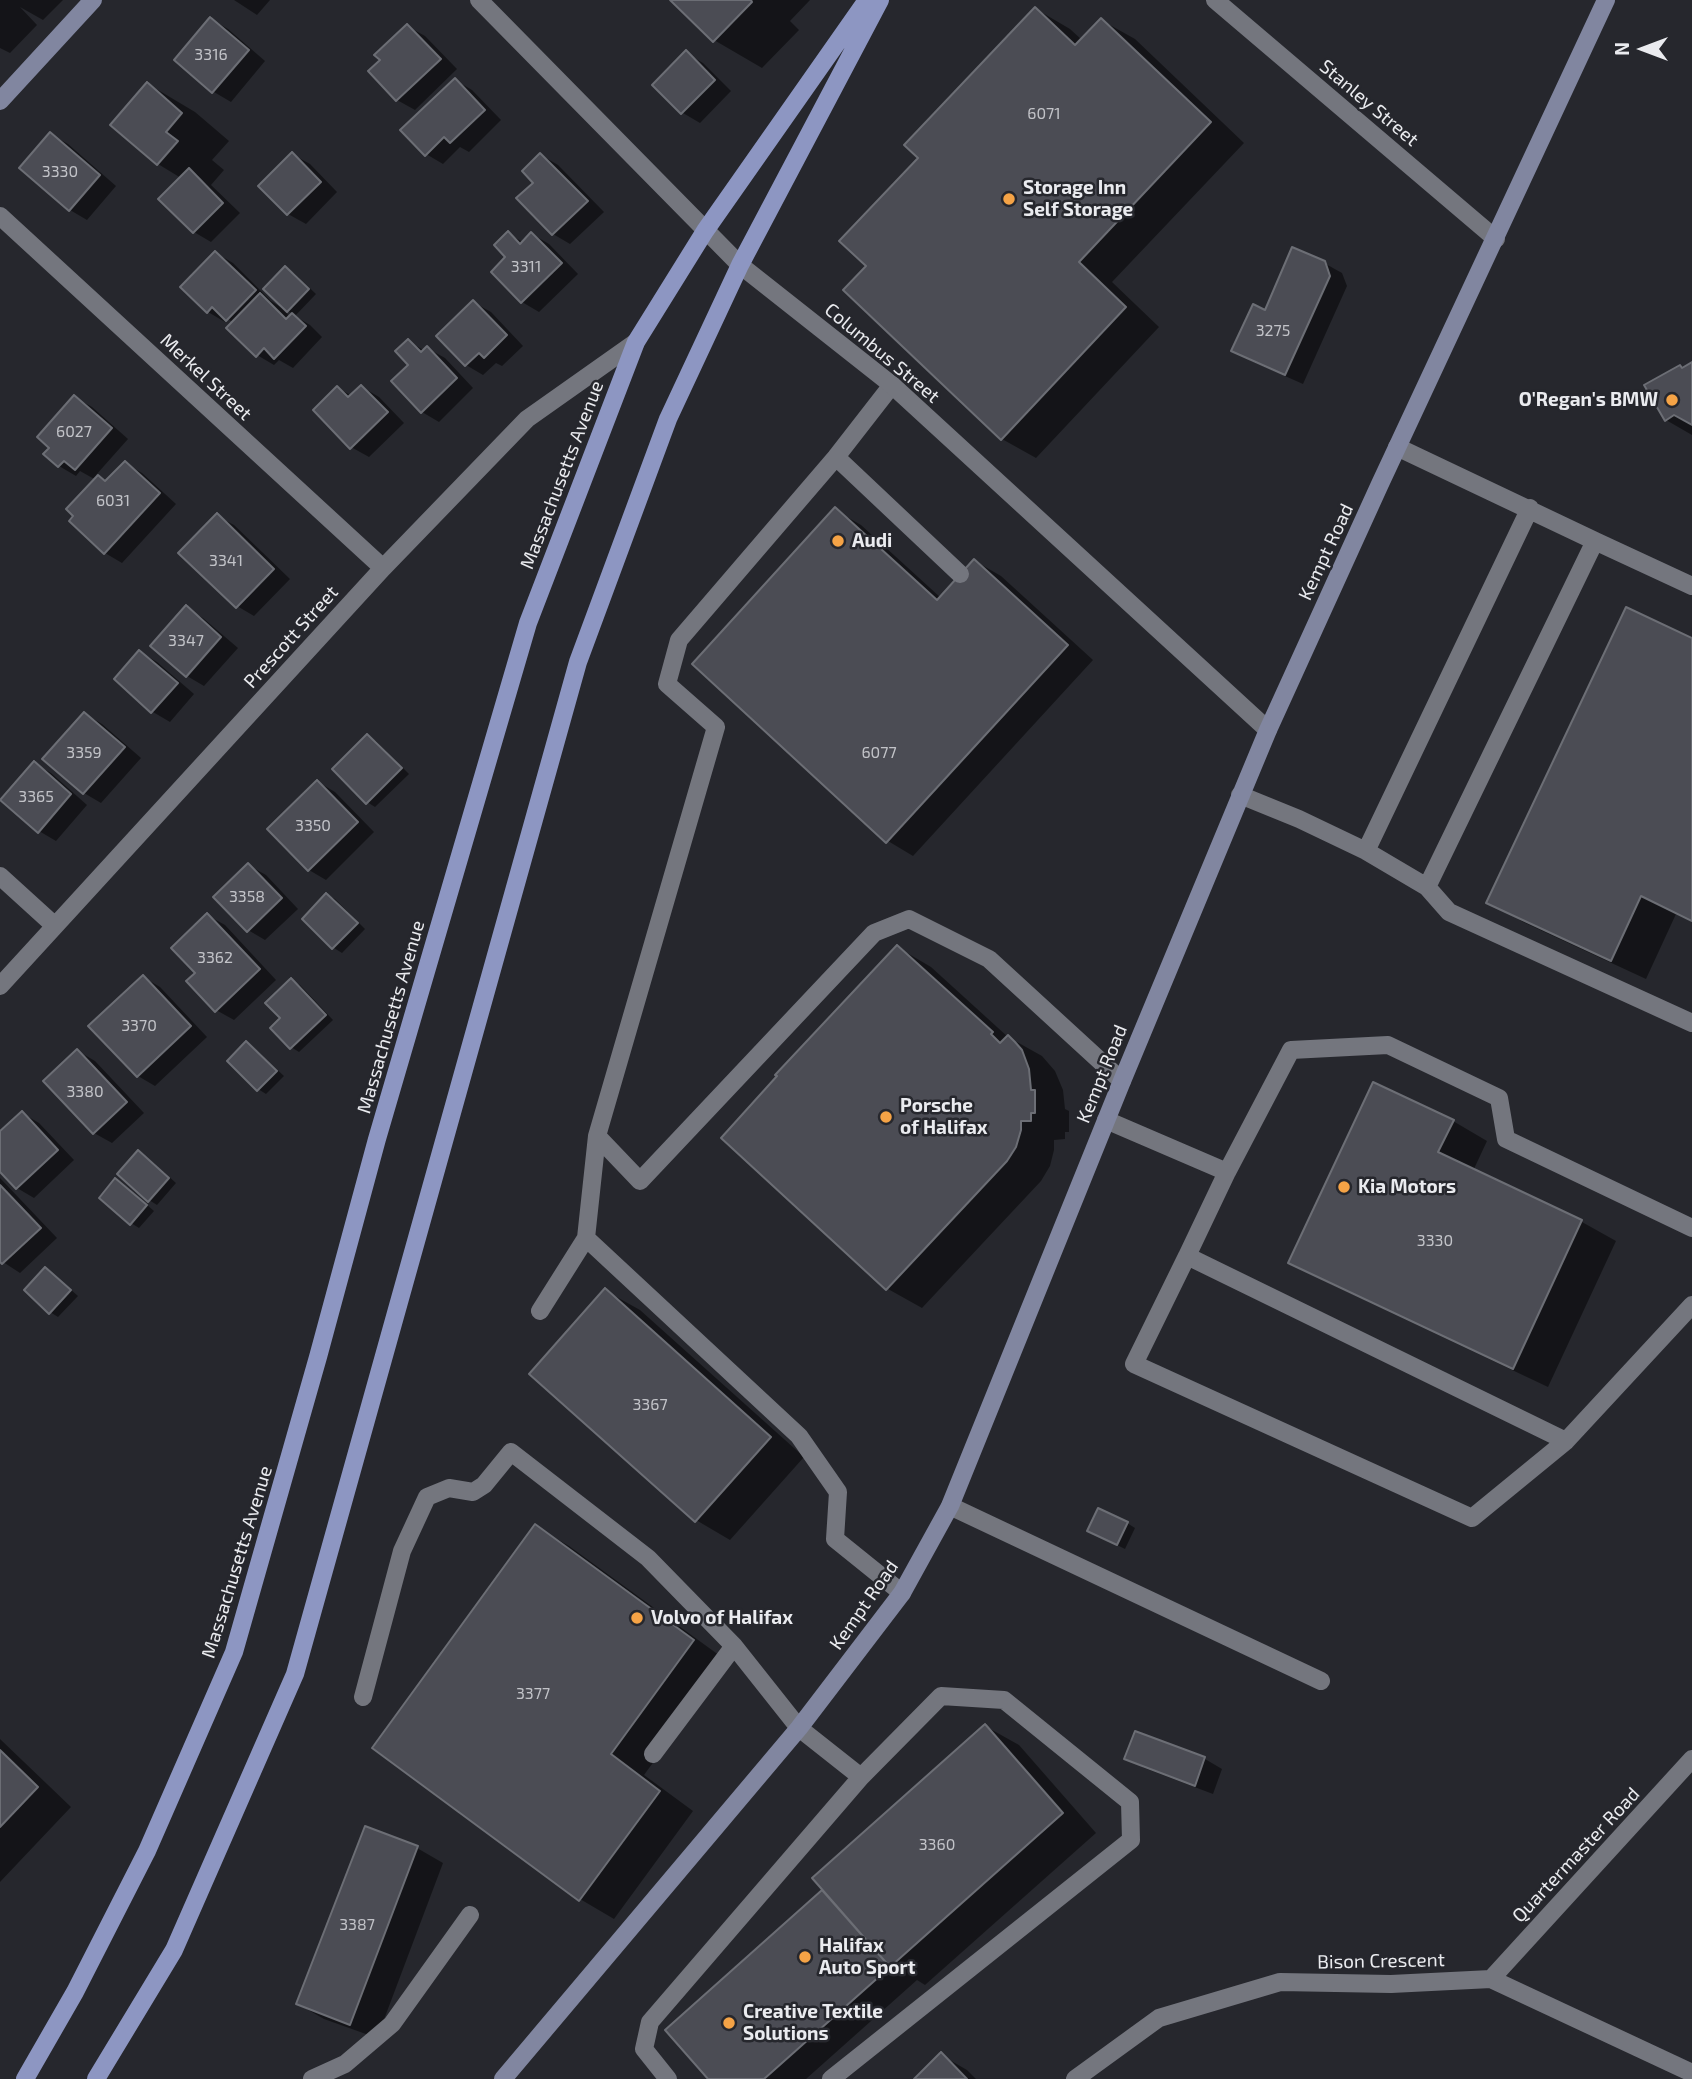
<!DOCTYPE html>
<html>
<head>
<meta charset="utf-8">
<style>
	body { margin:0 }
	#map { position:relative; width:1692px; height:2079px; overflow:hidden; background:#26272d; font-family:"Exo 2",sans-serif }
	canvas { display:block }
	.north { position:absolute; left:1608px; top:14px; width:70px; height:70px; -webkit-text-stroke:5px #26272d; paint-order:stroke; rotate:270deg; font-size:19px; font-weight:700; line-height:28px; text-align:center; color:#eaebef }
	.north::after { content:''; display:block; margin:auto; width:24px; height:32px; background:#eaebef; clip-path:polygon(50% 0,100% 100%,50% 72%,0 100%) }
</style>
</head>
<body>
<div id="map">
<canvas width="1692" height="2079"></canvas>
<div class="north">N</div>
</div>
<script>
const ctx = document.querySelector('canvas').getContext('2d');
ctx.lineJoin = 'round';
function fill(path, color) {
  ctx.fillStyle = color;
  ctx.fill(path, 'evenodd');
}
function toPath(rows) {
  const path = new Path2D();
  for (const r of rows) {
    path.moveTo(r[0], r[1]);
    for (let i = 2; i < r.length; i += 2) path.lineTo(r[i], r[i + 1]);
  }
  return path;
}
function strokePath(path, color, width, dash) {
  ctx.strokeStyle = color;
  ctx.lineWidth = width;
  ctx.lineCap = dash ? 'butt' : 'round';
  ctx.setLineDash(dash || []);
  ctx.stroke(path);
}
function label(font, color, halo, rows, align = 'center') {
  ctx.font = font + ' "Exo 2",sans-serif';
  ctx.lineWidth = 5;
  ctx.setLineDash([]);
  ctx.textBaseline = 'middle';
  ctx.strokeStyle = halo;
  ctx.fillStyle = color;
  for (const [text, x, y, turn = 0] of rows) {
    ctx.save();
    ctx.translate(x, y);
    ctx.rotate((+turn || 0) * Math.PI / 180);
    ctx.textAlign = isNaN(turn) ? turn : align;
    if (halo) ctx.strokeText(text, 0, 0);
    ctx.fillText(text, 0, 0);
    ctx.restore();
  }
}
fill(toPath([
	[0,0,63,0,43,20,20,7,37,25,10,53,0,48],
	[234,0,270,0,257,15],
	[673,0,810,0,790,21,799,30,762,68,714,40],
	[1036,9,1070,29,1082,40,1101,20,1135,39,1244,143,1112,282,1159,327,1036,458,1002,439,868,266,921,158],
	[211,19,228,29,265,61,231,102,214,92,177,60],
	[407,26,425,36,457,69,415,110,397,100,371,72,382,60],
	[686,53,703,63,731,91,700,123,683,113,654,85],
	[455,80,472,90,501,120,469,152,460,147,443,164,426,154],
	[148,84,195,112,229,141,212,160,224,170,211,185,240,213,211,242,194,232,181,178,158,164,113,125],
	[50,134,68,144,116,186,87,220,70,210],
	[292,154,310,164,337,192,306,224,288,214,261,186],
	[541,155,558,165,604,212,570,244,553,234,535,183],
	[508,234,523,242,532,234,549,244,578,274,539,312,522,302,508,257],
	[216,253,233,263,271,301,282,308,290,317,293,314,283,308,285,268,294,273,316,294,295,316,310,325,322,337,293,368,279,360,274,365,257,355,234,323,228,319,225,322,208,312,182,287],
	[1324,263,1342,273,1347,286,1303,384,1251,361,1234,351,1266,312],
	[473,302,491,312,523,346,502,366,496,363,483,375,466,365],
	[408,341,425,351,427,348,445,358,473,388,439,422,422,412,410,365],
	[1692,364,1692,435,1666,420,1680,367,1684,368],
	[362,387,379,397,404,423,369,457,351,447,338,388,352,396],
	[74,397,92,407,128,439,96,475,107,482,125,463,142,473,176,504,122,563,105,553,96,480,80,471,76,476,59,466,46,454,52,448],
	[835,510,861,525,941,598,975,561,1001,576,1093,660,913,856,888,841],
	[217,516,234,525,290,579,254,616,237,606],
	[186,608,203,618,238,648,204,686,187,676],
	[1692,640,1692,922,1676,914,1646,979,1523,922,1489,902],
	[140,652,157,662,194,694,170,722,153,712,116,679],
	[85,714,102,724,141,758,101,803,84,793],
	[368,736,376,741,409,774,375,807,367,802],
	[34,763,51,773,87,805,56,841,39,831],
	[318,782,335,792,374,832,326,880,309,870],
	[248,865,266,875,298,909,265,940,248,930],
	[327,895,335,899,365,929,342,953,334,948,304,918],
	[207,915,225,925,276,980,234,1020,216,1010,197,973],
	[897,947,931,967,1008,1037,1042,1056,1055,1071,1063,1090,1065,1109,1069,1111,1069,1132,1065,1132,1065,1139,1054,1140,1054,1150,1050,1166,1041,1181,922,1308,888,1289,724,1138],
	[143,977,160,987,207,1037,155,1086,138,1076],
	[292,980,300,985,333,1020,299,1052,291,1047,282,1018],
	[246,1044,254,1048,284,1076,266,1094,258,1089],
	[78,1051,95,1061,144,1113,112,1143,94,1133,46,1081],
	[22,1113,39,1123,74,1160,34,1198,17,1188,0,1170,0,1134],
	[1453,1121,1487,1141,1473,1171,1582,1222,1616,1241,1548,1387,1324,1281,1291,1262],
	[139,1152,147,1157,176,1183,157,1205,149,1200],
	[0,1178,57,1238,20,1273,0,1260],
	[124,1185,154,1211,139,1228,131,1223],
	[45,1269,53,1274,78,1296,58,1317,50,1312],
	[606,1291,640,1310,804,1457,730,1540,696,1520],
	[1127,1523,1135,1528,1125,1549,1097,1535],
	[535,1526,569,1546,727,1661,644,1775,693,1811,614,1919,580,1899],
	[985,1726,1019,1745,1096,1833,925,1985,917,1980,806,2079,711,2079,822,1892,830,1896],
	[1136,1733,1205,1759,1222,1769,1213,1794,1144,1768,1127,1758],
	[0,1739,71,1807,0,1882],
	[366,1828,417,1848,443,1863,377,2038,324,2019,298,2004],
	[941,2055,967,2070,976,2079,916,2079]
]), '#0007');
const building = toPath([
	[670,0,751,0,752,2,713,42,670,0],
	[1035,7,1075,45,1101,18,1211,122,1079,262,1126,307,1001,440,843,290,866,266,839,241,918,158,904,145,1035,7],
	[210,17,249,50,212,93,174,60,210,17],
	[407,24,441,59,396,101,368,71,380,60,374,55,407,24],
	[686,50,715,80,681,114,652,85,686,50],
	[455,78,485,110,450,143,444,137,425,156,400,130,455,78],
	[147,82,182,113,166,132,178,141,157,165,110,125,147,82],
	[50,132,100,175,69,211,19,168,50,132],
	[292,152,321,182,287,215,258,186,292,152],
	[540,153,588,201,552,235,516,198,533,183,522,171,540,153],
	[189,168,223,203,193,233,158,199,189,168],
	[508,231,520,244,531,232,562,263,521,303,491,272,505,257,494,245,508,231],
	[1292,247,1325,261,1330,276,1285,375,1231,351,1253,304,1265,310,1292,247],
	[215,251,256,290,226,321,212,307,207,313,180,287,215,251],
	[285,266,309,289,287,312,263,289,285,266],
	[260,293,286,319,292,313,306,326,274,359,264,348,256,357,226,328,260,293],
	[473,300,507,335,484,358,479,353,465,366,436,336,473,300],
	[408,339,421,352,427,346,457,378,421,413,391,381,408,365,395,351,408,339],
	[1692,362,1692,425,1674,415,1665,421,1644,385,1680,365,1682,368,1692,362],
	[361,385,388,412,350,449,313,410,337,386,348,397,361,385],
	[74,395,112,428,75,470,64,461,58,467,43,454,49,448,37,437,74,395],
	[125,461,160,493,104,554,69,521,73,516,66,509,98,475,105,481,125,461],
	[835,507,937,600,974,559,1068,645,886,843,692,664,835,507],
	[217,513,274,569,236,608,178,553,217,513],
	[186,605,221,637,186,677,150,646,186,605],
	[1626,607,1692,638,1692,921,1641,896,1611,961,1486,903,1626,607],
	[139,650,178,683,151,713,114,679,139,650],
	[84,712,125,747,83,794,42,759,84,712],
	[367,734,402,768,366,804,332,769,367,734],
	[34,761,71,794,38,833,0,800,34,761],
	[317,780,358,822,308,871,267,829,317,780],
	[248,863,282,898,247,932,213,897,248,863],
	[326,893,358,923,332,949,302,919,326,893],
	[207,913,260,969,215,1012,186,981,195,973,171,948,207,913],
	[897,945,993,1032,991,1034,1000,1043,1008,1035,1015,1042,1022,1050,1029,1069,1031,1090,1035,1090,1035,1113,1031,1113,1031,1121,1021,1121,1021,1130,1016,1147,1007,1161,886,1290,721,1138,777,1076,775,1075,897,945],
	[143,975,191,1026,137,1077,88,1026,143,975],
	[291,978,326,1015,290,1049,270,1028,280,1018,265,1003,291,978],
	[246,1041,277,1071,257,1091,227,1061,246,1041],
	[77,1049,127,1102,93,1134,43,1081,77,1049],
	[1373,1082,1454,1120,1438,1152,1582,1220,1513,1369,1288,1263,1373,1082],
	[22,1111,58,1150,16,1189,0,1172,0,1131,22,1111],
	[138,1150,169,1178,148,1202,117,1174,138,1150],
	[115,1178,147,1205,130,1225,99,1198,115,1178],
	[0,1185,41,1228,2,1264,0,1262,0,1185],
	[45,1267,71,1290,49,1314,24,1290,45,1267],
	[605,1288,771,1437,695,1522,529,1374,605,1288],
	[1098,1508,1128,1522,1117,1545,1087,1531,1098,1508],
	[535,1524,694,1640,611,1754,660,1791,579,1901,372,1748,535,1524],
	[985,1724,1063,1813,890,1967,812,1878,985,1724],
	[1135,1731,1205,1757,1195,1786,1124,1759,1135,1731],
	[0,1750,38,1787,0,1827,0,1750],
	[365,1826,418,1846,350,2025,296,2004,365,1826],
	[822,1890,890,1967,764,2079,708,2079,665,2030,822,1890],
	[941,2052,967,2079,914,2079,941,2052]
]);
fill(building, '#4b4c54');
strokePath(building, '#6c6e75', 2);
strokePath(toPath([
	[892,385,836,457,679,640,667,684,716,727,597,1136,586,1238,799,1436,838,1492,835,1539,902,1593],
	[1397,447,1595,541,1427,887],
	[836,457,960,574],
	[1595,541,1692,586],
	[1240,795,1299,819,1366,851,1427,887,1449,912,1692,1023],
	[1366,851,1530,508],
	[1106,1120,1227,1172,1187,1256,1566,1441],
	[597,1136,640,1181,874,933,909,919,989,959,1122,1081],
	[1227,1172,1291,1050,1388,1045,1499,1098,1506,1139,1692,1228],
	[1187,1256,1134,1364,1472,1518,1566,1441,1692,1305],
	[540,1311,586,1238],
	[950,1506,1321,1681],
	[363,1697,402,1551,427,1497,449,1488,473,1492,484,1485,511,1452,648,1558,734,1646,799,1728,861,1777],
	[653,1754,734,1646],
	[1491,1979,1692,1759],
	[312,2079,345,2064,392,2024,470,1915],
	[668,2079,644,2049,650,2022,861,1777,941,1696,1004,1700,1130,1802,1131,1840,831,2079],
	[1075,2079,1159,2018,1280,1982,1391,1984,1491,1979,1692,2073]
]), '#74767e', 18);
strokePath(toPath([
	[479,0,740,265,892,385,1268,730],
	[1215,0,1496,239],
	[0,216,383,568],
	[0,876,55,926],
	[0,986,383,568,527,419,636,342]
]), '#74767e', 18);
strokePath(toPath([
	[0,101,93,0],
	[503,2079,799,1728,902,1593,950,1506,1122,1081,1268,730,1380,484,1606,0]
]), '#8186a0', 18);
strokePath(toPath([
	[25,2079,75,1992,147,1851,234,1652,318,1357,377,1139,528,623,636,342,705,231,867,0],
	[96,2079,174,1950,295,1674,578,662,668,419,740,265,880,0]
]), '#8d96c2', 18);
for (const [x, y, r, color] of [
	[1009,199,7,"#f5a346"],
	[1672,400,7,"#f5a346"],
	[838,541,7,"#f5a346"],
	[886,1117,7,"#f5a346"],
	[1344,1187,7,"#f5a346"],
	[637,1618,7,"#f5a346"],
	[805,1957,7,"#f5a346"],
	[729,2023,7,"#f5a346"]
]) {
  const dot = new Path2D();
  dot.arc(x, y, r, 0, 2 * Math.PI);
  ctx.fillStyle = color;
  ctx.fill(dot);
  strokePath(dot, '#26272d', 2.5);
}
label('16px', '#c2c3c8', null, [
	["3316",211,55],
	["6071",1044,114],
	["3330",60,172],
	["3311",526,267],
	["3275",1273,331],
	["6027",74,432],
	["6031",113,501],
	["3341",226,561],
	["3347",186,641],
	["3359",84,753],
	["6077",879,753],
	["3365",36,797],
	["3350",313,826],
	["3358",247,897],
	["3362",215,958],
	["3370",139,1026],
	["3380",85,1092],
	["3330",1435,1241],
	["3367",650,1405],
	["3377",533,1694],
	["3360",937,1845],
	["3387",357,1925]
]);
label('19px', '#eaebef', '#26272d', [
	["Stanley Street",1369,103,40],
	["Columbus Street",882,353,40],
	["Merkel Street",206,377,43],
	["Massachusetts Avenue",562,475,-69],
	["Kempt Road",1326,552,-65],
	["Prescott Street",291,637,-48],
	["Massachusetts Avenue",391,1017,-74],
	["Kempt Road",1102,1074,-68],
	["Massachusetts Avenue",237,1562,-73],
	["Kempt Road",864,1605,-55],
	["Quartermaster Road",1576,1855,-47],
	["Bison Crescent",1381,1961,-1]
]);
label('bold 19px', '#eaebef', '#26272d', [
	["Storage Inn",1023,188],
	["Self Storage",1023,210],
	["O'Regan's BMW",1658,400,"right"],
	["Audi",852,541],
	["Porsche",900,1106],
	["of Halifax",900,1128],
	["Kia Motors",1358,1187],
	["Volvo of Halifax",651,1618],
	["Halifax",819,1946],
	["Auto Sport",819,1968],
	["Creative Textile",743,2012],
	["Solutions",743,2034]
], 'left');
</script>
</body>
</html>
